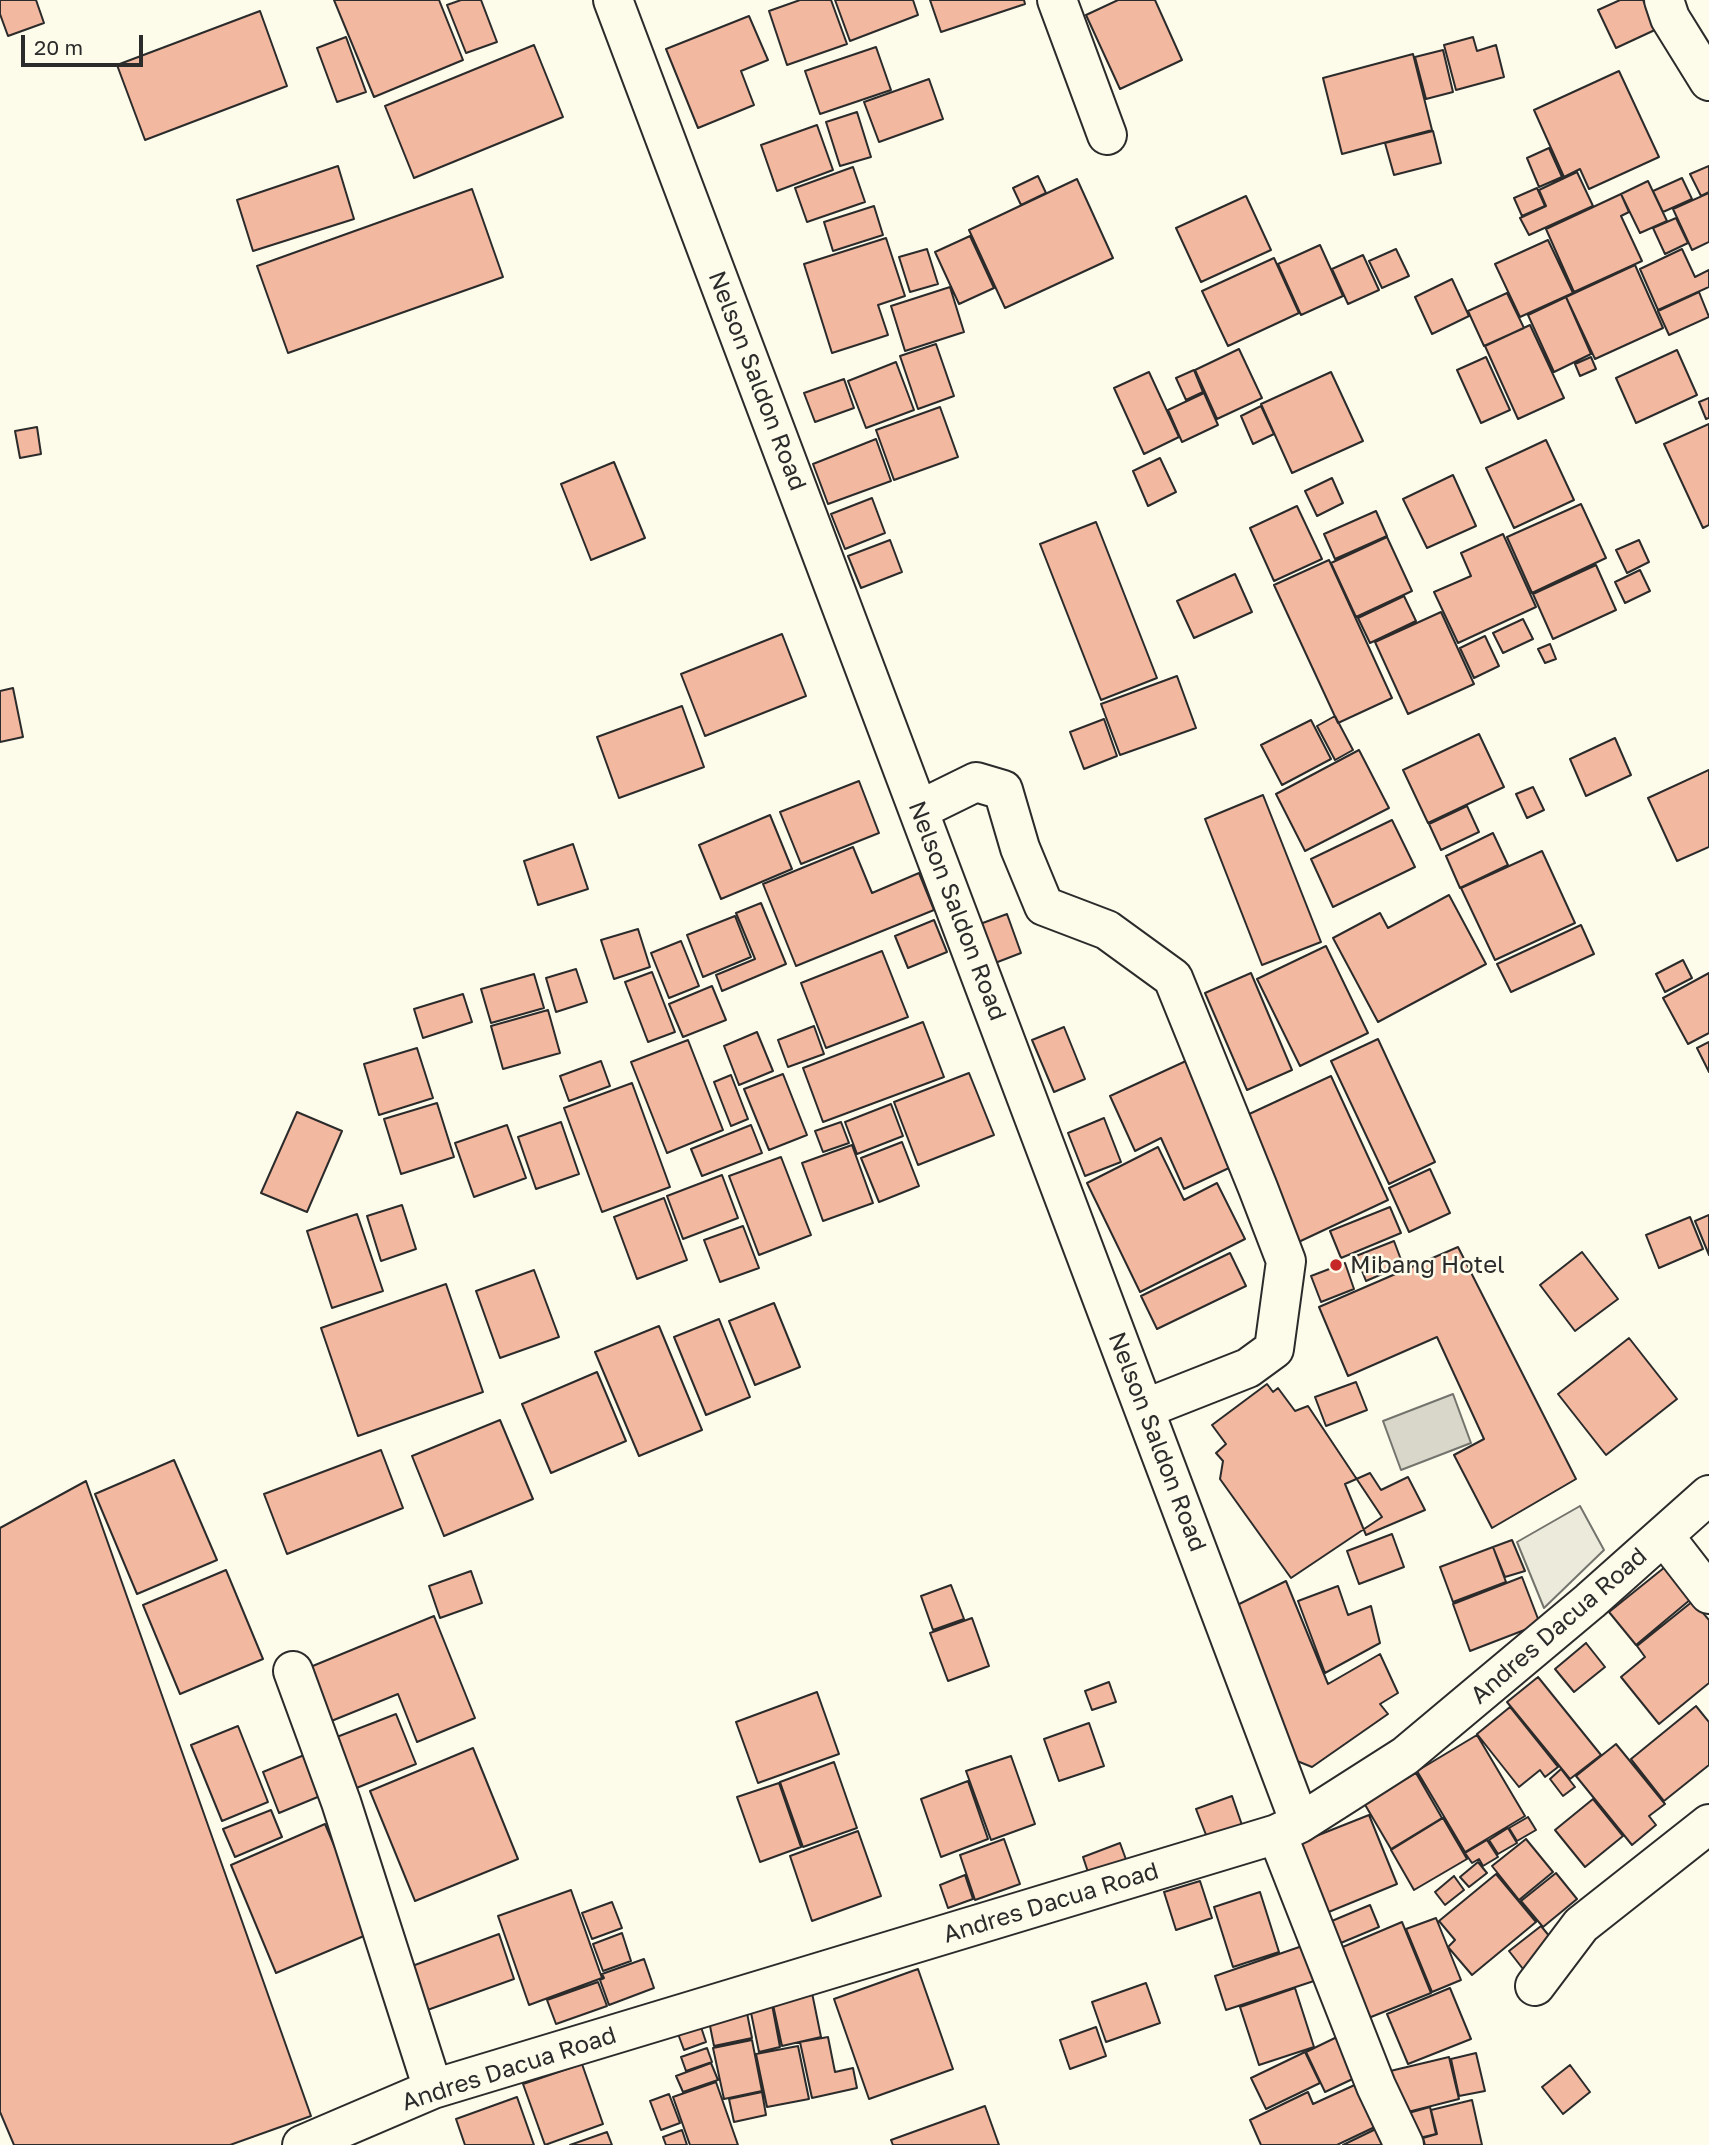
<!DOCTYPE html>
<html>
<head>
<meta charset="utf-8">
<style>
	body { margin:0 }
	#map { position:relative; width:1709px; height:2145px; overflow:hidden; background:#fdfbea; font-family:"Golos Text",sans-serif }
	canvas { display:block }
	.scale { position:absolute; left:21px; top:35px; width:122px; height:32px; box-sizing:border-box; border:4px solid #2b2b2b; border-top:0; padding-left:9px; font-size:21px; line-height:24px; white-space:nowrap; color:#2b2b2b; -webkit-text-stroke:5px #fdfbea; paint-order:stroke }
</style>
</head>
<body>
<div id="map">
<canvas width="1709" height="2145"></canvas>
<div class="scale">20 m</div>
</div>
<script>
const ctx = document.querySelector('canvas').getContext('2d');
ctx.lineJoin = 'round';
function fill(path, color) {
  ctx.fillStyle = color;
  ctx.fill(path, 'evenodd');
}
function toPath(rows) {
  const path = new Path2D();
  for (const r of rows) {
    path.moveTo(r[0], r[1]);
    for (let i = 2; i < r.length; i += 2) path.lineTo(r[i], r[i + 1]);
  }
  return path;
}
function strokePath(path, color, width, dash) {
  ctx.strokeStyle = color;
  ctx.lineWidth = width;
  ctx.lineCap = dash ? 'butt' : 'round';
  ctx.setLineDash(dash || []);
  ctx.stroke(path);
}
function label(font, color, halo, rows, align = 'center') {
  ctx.font = font + ' "Golos Text",sans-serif';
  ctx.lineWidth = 5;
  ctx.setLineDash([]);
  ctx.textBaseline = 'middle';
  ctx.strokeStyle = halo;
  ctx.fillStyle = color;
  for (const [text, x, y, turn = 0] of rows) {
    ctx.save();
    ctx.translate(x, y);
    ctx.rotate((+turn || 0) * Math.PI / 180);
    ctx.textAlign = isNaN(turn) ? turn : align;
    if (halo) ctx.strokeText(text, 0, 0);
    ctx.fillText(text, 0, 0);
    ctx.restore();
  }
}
const parking = toPath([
	[1580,1506,1604,1550,1544,1608,1517,1542,1580,1506]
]);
fill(parking, '#eceadb');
strokePath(parking, '#74746e', 2);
const water = toPath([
	[1453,1394,1471,1443,1401,1470,1383,1421,1453,1394]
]);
fill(water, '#d8d7c9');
strokePath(water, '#74746e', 2);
const building = toPath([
	[0,0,36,0,44,23,8,36,0,14,0,0],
	[334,0,439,0,463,60,374,97,334,0],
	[461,0,481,0,497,42,466,53,447,5,461,0],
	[800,0,831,0,847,44,787,65,769,11,800,0],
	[835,0,913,0,918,15,850,41,835,0],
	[930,0,1024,0,1025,4,941,32,930,0],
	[1118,0,1155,0,1182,60,1120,89,1086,15,1118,0],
	[1620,0,1643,0,1657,29,1616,48,1598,10,1620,0],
	[260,11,287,86,145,140,117,65,260,11],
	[749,16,768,60,741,71,754,105,698,128,666,49,749,16],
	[346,37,366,92,337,102,317,48,346,37],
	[1473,37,1477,51,1496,45,1504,77,1456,90,1444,45,1473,37],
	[534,45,563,117,414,178,385,106,534,45],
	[876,47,891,90,820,114,805,71,876,47],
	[1443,50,1453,92,1426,99,1415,57,1443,50],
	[1413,54,1432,130,1342,154,1323,78,1413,54],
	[1619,71,1659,157,1589,189,1580,169,1564,177,1534,110,1619,71],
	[929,79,943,119,879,142,864,102,929,79],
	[857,112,871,157,840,166,826,122,857,112],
	[817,125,833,170,777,191,761,145,817,125],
	[1433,131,1441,163,1394,175,1385,143,1433,131],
	[1549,148,1562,177,1539,187,1527,158,1549,148],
	[338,166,354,219,253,251,237,200,338,166],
	[1709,166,1709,192,1701,196,1690,174,1709,166],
	[853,167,865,202,807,222,795,188,853,167],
	[1577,172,1593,206,1529,235,1520,218,1546,206,1539,190,1577,172],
	[1038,176,1046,193,1021,205,1013,188,1038,176],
	[1682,178,1692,199,1663,212,1653,191,1682,178],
	[1077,179,1113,258,1005,308,969,230,1077,179],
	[1648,181,1667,221,1640,233,1621,194,1648,181],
	[1537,188,1545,206,1522,216,1514,198,1537,188],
	[472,189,503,277,288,353,257,266,472,189],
	[1709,193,1709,242,1692,250,1673,209,1709,193],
	[1621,194,1629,212,1621,216,1642,261,1574,292,1546,229,1621,194],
	[1246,196,1271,250,1201,282,1176,228,1246,196],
	[874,206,883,235,833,251,824,222,874,206],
	[1676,218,1688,243,1665,254,1653,228,1676,218],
	[970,236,994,288,959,304,935,252,970,236],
	[886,238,905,296,878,305,888,335,832,353,804,264,886,238],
	[1548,240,1573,293,1520,317,1495,264,1548,240],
	[1320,245,1343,296,1301,315,1278,264,1320,245],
	[927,249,938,284,910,292,899,257,927,249],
	[1396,249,1409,276,1382,288,1369,261,1396,249],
	[1682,249,1695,277,1709,270,1709,287,1658,310,1640,269,1682,249],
	[1363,255,1379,290,1348,304,1332,269,1363,255],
	[1274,258,1299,313,1228,346,1202,291,1274,258],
	[1635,265,1663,328,1595,359,1566,297,1635,265],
	[1452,279,1469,316,1432,334,1415,297,1452,279],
	[950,287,964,332,905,351,891,306,950,287],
	[1699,292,1709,317,1669,335,1658,311,1699,292],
	[1507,293,1524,328,1484,346,1468,311,1507,293],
	[1566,297,1591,354,1554,372,1528,315,1566,297],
	[1530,325,1564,398,1518,419,1485,346,1530,325],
	[936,344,954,396,918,409,900,356,936,344],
	[1239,349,1262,398,1217,419,1195,370,1239,349],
	[1677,350,1697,395,1636,423,1616,378,1677,350],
	[1486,357,1510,410,1481,423,1457,370,1486,357],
	[1591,357,1596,369,1580,376,1575,364,1591,357],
	[896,362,914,410,866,428,848,381,896,362],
	[1194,370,1203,392,1186,400,1176,378,1194,370],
	[1149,372,1179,437,1144,454,1114,388,1149,372],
	[1331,372,1363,441,1292,473,1261,404,1331,372],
	[844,379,854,408,815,422,804,393,844,379],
	[1204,393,1218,425,1182,442,1168,410,1204,393],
	[1709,398,1709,418,1706,419,1699,402,1709,398],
	[1261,406,1274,434,1253,444,1241,416,1261,406],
	[940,407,958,457,894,480,876,430,940,407],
	[1709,424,1709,525,1703,528,1664,444,1709,424],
	[37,427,41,454,20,458,15,431,37,427],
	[876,439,891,481,828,504,813,464,876,439],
	[1546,440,1574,500,1514,528,1486,468,1546,440],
	[1160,458,1176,492,1148,506,1133,471,1160,458],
	[614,462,645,538,591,560,561,484,614,462],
	[1453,475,1476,526,1427,548,1403,499,1453,475],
	[1332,478,1343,503,1317,516,1305,491,1332,478],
	[872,498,885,533,845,549,831,514,872,498],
	[1581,504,1606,558,1532,593,1507,537,1581,504],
	[1297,506,1322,559,1274,581,1250,528,1297,506],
	[1376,511,1387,536,1335,559,1324,534,1376,511],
	[1096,522,1157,678,1101,700,1040,544,1096,522],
	[1503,534,1536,607,1458,643,1434,592,1471,576,1461,553,1503,534],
	[1387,537,1412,591,1356,617,1331,563,1387,537],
	[890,540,902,572,861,588,848,556,890,540],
	[1639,540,1649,562,1627,573,1616,550,1639,540],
	[1329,560,1392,698,1338,723,1274,585,1329,560],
	[1596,565,1616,610,1553,639,1533,594,1596,565],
	[1640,570,1650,591,1625,603,1615,582,1640,570],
	[1235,574,1252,612,1194,638,1177,601,1235,574],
	[1404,596,1416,621,1370,643,1358,618,1404,596],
	[1441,612,1474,684,1408,714,1375,642,1441,612],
	[1523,619,1533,639,1503,653,1493,633,1523,619],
	[782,634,806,696,705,736,681,674,782,634],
	[1485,636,1499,666,1474,678,1460,648,1485,636],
	[1550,644,1556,659,1545,663,1538,649,1550,644],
	[1177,676,1196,728,1120,755,1101,704,1177,676],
	[13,688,23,737,0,742,0,691,13,688],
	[682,706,704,767,619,798,597,737,682,706],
	[1335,716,1353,750,1335,760,1317,726,1335,716],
	[1104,719,1117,756,1084,769,1070,732,1104,719],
	[1311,720,1331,759,1282,785,1261,745,1311,720],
	[1479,734,1504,787,1428,823,1403,770,1479,734],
	[1615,738,1631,775,1586,796,1570,759,1615,738],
	[1359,750,1389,808,1305,851,1276,794,1359,750],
	[1709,770,1709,847,1677,861,1648,798,1709,770],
	[859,781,879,833,801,864,780,812,859,781],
	[1533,787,1544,810,1527,818,1516,794,1533,787],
	[1263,795,1321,942,1262,965,1205,819,1263,795],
	[1467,806,1479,832,1441,850,1429,824,1467,806],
	[770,815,792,869,721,899,699,845,770,815],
	[1392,820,1415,867,1333,907,1311,859,1392,820],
	[1493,833,1508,865,1460,888,1446,856,1493,833],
	[573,844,588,889,538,905,524,861,573,844],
	[853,847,872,893,919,873,934,910,796,966,763,884,853,847],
	[1542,851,1575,923,1495,960,1461,888,1542,851],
	[1449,895,1486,964,1378,1022,1333,938,1380,913,1388,928,1449,895],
	[761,903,786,964,722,991,716,975,755,959,736,913,761,903],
	[1007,914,1021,953,995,963,980,924,1007,914],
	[735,916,751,957,703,977,687,935,735,916],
	[934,920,947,952,908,968,895,936,934,920],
	[1581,925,1594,954,1511,992,1497,964,1581,925],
	[638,929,650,967,614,979,601,940,638,929],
	[681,941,699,986,669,998,651,953,681,941],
	[1326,946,1368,1033,1300,1066,1257,979,1326,946],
	[882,951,908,1017,826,1048,801,983,882,951],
	[1683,960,1692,978,1665,992,1656,974,1683,960],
	[576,969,587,1002,556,1012,546,978,576,969],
	[652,972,675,1032,648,1042,625,982,652,972],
	[1251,973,1292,1070,1247,1090,1205,993,1251,973],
	[1709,973,1709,1033,1688,1044,1663,998,1709,973],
	[534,974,544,1008,491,1023,481,989,534,974],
	[712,986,726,1020,683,1037,669,1004,712,986],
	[463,994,472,1022,423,1038,414,1009,463,994],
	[548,1010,560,1053,503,1069,491,1026,548,1010],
	[923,1022,944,1077,823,1122,803,1068,923,1022],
	[814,1026,824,1054,788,1067,778,1040,814,1026],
	[1064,1027,1085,1079,1054,1092,1032,1040,1064,1027],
	[757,1032,773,1071,739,1085,724,1046,757,1032],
	[1378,1039,1435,1162,1389,1184,1331,1061,1378,1039],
	[688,1040,723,1130,667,1153,631,1062,688,1040],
	[1709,1042,1709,1072,1697,1048,1709,1042],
	[417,1048,433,1098,379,1115,364,1064,417,1048],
	[1199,1055,1246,1160,1184,1189,1161,1138,1135,1151,1110,1096,1199,1055],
	[601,1061,610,1086,569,1101,560,1076,601,1061],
	[969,1073,994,1135,918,1165,894,1102,969,1073],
	[783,1074,807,1135,769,1150,744,1089,783,1074],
	[731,1075,748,1119,731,1126,714,1082,731,1075],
	[1331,1076,1388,1200,1290,1246,1232,1122,1331,1076],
	[632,1083,670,1187,602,1212,564,1108,632,1083],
	[437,1103,454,1157,401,1174,384,1119,437,1103],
	[891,1104,903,1136,857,1154,845,1122,891,1104],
	[297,1112,342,1131,307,1212,261,1193,297,1112],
	[1104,1118,1121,1162,1085,1176,1068,1133,1104,1118],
	[561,1122,579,1174,536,1189,518,1137,561,1122],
	[841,1122,849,1143,823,1152,815,1131,841,1122],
	[507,1125,526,1178,474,1197,455,1143,507,1125],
	[751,1125,762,1153,702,1176,691,1149,751,1125],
	[902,1142,919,1186,879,1202,861,1158,902,1142],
	[852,1145,873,1203,823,1221,802,1163,852,1145],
	[1158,1147,1184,1200,1217,1183,1245,1239,1140,1292,1087,1183,1158,1147],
	[781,1157,811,1235,759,1255,729,1176,781,1157],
	[1430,1169,1450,1213,1409,1232,1389,1188,1430,1169],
	[722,1175,738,1218,683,1239,667,1196,722,1175],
	[664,1198,687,1260,637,1279,614,1217,664,1198],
	[402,1205,416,1249,381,1261,367,1216,402,1205],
	[1390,1207,1401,1233,1341,1258,1330,1231,1390,1207],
	[357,1214,383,1291,332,1308,307,1231,357,1214],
	[1709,1215,1709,1255,1695,1221,1709,1215],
	[1690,1217,1703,1249,1659,1268,1646,1235,1690,1217],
	[743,1226,759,1268,720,1282,704,1240,743,1226],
	[1394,1241,1403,1265,1366,1281,1356,1256,1394,1241],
	[1458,1247,1576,1479,1492,1528,1454,1455,1484,1439,1437,1337,1348,1376,1319,1307,1458,1247],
	[1582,1252,1618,1299,1575,1331,1540,1285,1582,1252],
	[1230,1253,1246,1286,1157,1329,1141,1296,1230,1253],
	[1345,1263,1354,1289,1321,1302,1311,1276,1345,1263],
	[534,1270,559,1337,500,1358,476,1291,534,1270],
	[446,1284,483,1392,358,1436,321,1328,446,1284],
	[774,1303,800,1367,755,1385,729,1321,774,1303],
	[719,1319,750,1397,706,1415,674,1337,719,1319],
	[659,1326,702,1430,639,1456,595,1352,659,1326],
	[1629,1338,1677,1399,1606,1455,1558,1394,1629,1338],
	[597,1372,626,1441,551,1473,522,1404,597,1372],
	[1356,1382,1367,1410,1326,1426,1315,1397,1356,1382],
	[1267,1384,1273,1392,1278,1388,1295,1411,1308,1406,1382,1517,1291,1578,1220,1479,1223,1461,1216,1453,1226,1444,1212,1425,1267,1384],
	[500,1420,533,1499,444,1536,412,1456,500,1420],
	[381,1450,403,1508,287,1554,264,1494,381,1450],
	[174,1460,217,1560,137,1594,95,1494,174,1460],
	[1370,1473,1381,1490,1408,1477,1425,1510,1366,1535,1345,1484,1370,1473],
	[86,1481,311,2116,230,2145,14,2145,0,2112,0,1528,86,1481],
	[1392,1534,1404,1567,1359,1584,1347,1551,1392,1534],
	[1512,1540,1525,1571,1505,1577,1493,1547,1512,1540],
	[1493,1547,1506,1582,1453,1602,1440,1567,1493,1547],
	[1665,1567,1691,1599,1636,1645,1609,1612,1665,1567],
	[226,1570,263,1659,180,1694,143,1605,226,1570],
	[471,1571,482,1603,440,1618,429,1586,471,1571],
	[1522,1577,1540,1624,1470,1651,1453,1604,1522,1577],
	[1286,1581,1328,1684,1380,1654,1398,1693,1380,1704,1388,1714,1312,1767,1292,1759,1229,1609,1286,1581],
	[951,1585,964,1619,933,1630,921,1596,951,1585],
	[1338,1586,1348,1615,1371,1606,1380,1643,1325,1673,1298,1601,1338,1586],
	[1693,1601,1709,1620,1709,1683,1659,1724,1621,1677,1645,1657,1637,1646,1693,1601],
	[434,1616,475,1718,417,1742,398,1694,324,1724,303,1670,434,1616],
	[972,1618,989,1666,948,1681,930,1633,972,1618],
	[1586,1643,1605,1667,1574,1692,1555,1669,1586,1643],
	[1538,1677,1601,1755,1570,1779,1507,1702,1538,1677],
	[1109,1682,1116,1702,1092,1710,1085,1691,1109,1682],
	[817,1692,839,1754,758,1783,736,1722,817,1692],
	[1696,1706,1709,1722,1709,1765,1664,1801,1631,1759,1696,1706],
	[1510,1707,1558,1767,1545,1777,1540,1770,1519,1787,1477,1734,1510,1707],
	[396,1714,416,1764,349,1791,329,1740,396,1714],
	[1089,1723,1104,1766,1059,1781,1044,1739,1089,1723],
	[238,1726,268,1802,222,1821,191,1745,238,1726],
	[1477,1735,1525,1816,1465,1852,1417,1771,1477,1735],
	[1616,1744,1665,1804,1649,1816,1656,1825,1632,1845,1576,1776,1616,1744],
	[473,1748,518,1859,415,1901,370,1791,473,1748],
	[309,1753,325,1794,279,1813,263,1772,309,1753],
	[1011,1756,1035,1824,991,1840,966,1771,1011,1756],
	[834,1762,857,1828,803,1847,780,1782,834,1762],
	[1561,1769,1575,1787,1563,1796,1550,1779,1561,1769],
	[1416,1773,1442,1818,1391,1849,1364,1803,1416,1773],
	[968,1781,988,1839,941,1857,921,1799,968,1781],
	[779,1783,801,1847,760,1862,737,1797,779,1783],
	[1232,1796,1243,1828,1208,1840,1196,1809,1232,1796],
	[1593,1799,1623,1836,1585,1867,1555,1830,1593,1799],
	[271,1810,282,1837,235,1857,223,1829,271,1810],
	[1369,1815,1397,1884,1314,1918,1286,1848,1369,1815],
	[1528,1817,1536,1830,1517,1841,1509,1828,1528,1817],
	[1443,1818,1467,1859,1414,1890,1391,1850,1443,1818],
	[325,1824,371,1933,276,1973,231,1865,325,1824],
	[1508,1828,1517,1843,1498,1854,1489,1840,1508,1828],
	[858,1831,881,1896,812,1921,790,1856,858,1831],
	[1004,1839,1020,1884,975,1900,960,1855,1004,1839],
	[1526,1839,1553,1872,1519,1900,1492,1866,1526,1839],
	[1487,1840,1498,1857,1483,1866,1479,1859,1472,1863,1465,1853,1487,1840],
	[1120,1843,1128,1865,1090,1878,1083,1857,1120,1843],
	[1478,1862,1487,1873,1469,1887,1460,1877,1478,1862],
	[1556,1873,1577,1899,1543,1927,1521,1901,1556,1873],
	[1496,1874,1536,1922,1472,1975,1448,1947,1455,1940,1439,1921,1496,1874],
	[965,1875,973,1899,948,1908,940,1885,965,1875],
	[1454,1876,1464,1890,1445,1905,1435,1892,1454,1876],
	[1200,1881,1212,1918,1176,1930,1164,1892,1200,1881],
	[571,1890,602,1978,529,2005,498,1916,571,1890],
	[1260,1892,1279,1952,1233,1967,1214,1907,1260,1892],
	[612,1902,622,1928,592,1939,582,1913,612,1902],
	[1370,1905,1379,1927,1336,1945,1327,1923,1370,1905],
	[1436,1918,1461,1980,1432,1992,1406,1929,1436,1918],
	[1402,1922,1431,1993,1366,2019,1338,1949,1402,1922],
	[1541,1926,1555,1943,1523,1969,1509,1951,1541,1926],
	[622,1933,631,1961,603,1971,593,1944,622,1933],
	[499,1934,514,1979,419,2013,404,1969,499,1934],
	[1311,1943,1323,1978,1226,2010,1215,1976,1311,1943],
	[644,1959,654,1988,609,2005,600,1980,604,1978,602,1974,644,1959],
	[918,1969,953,2069,869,2099,834,1999,918,1969],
	[598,1982,607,2006,556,2024,547,2000,598,1982],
	[810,1983,821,2037,782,2046,770,1991,810,1983],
	[1146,1983,1160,2023,1106,2042,1092,2002,1146,1983],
	[1295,1988,1314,2047,1259,2065,1240,2007,1295,1988],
	[1450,1988,1471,2039,1408,2064,1387,2014,1450,1988],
	[770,1994,780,2047,759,2052,748,1998,770,1994],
	[745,2003,752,2038,714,2046,707,2011,745,2003],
	[700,2024,706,2042,684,2050,677,2031,700,2024],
	[1096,2027,1106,2056,1070,2069,1060,2040,1096,2027],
	[1339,2036,1359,2076,1325,2092,1306,2052,1339,2036],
	[828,2037,835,2072,853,2068,857,2088,812,2098,800,2042,828,2037],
	[752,2040,762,2091,724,2099,713,2048,752,2040],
	[798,2046,809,2099,767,2107,756,2054,798,2046],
	[707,2048,712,2062,686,2071,681,2057,707,2048],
	[1305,2052,1320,2083,1266,2109,1251,2078,1305,2052],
	[1476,2053,1485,2091,1459,2096,1451,2059,1476,2053],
	[1449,2057,1459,2099,1396,2115,1386,2072,1449,2057],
	[711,2063,718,2080,683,2092,676,2076,711,2063],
	[582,2064,603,2124,545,2145,523,2084,582,2064],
	[1570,2065,1590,2092,1563,2114,1542,2087,1570,2065],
	[716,2082,738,2145,690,2145,673,2097,716,2082],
	[1359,2083,1379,2125,1337,2145,1261,2145,1250,2120,1308,2092,1313,2104,1359,2083],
	[762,2092,766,2115,734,2122,729,2099,762,2092],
	[669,2094,680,2123,661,2130,650,2101,669,2094],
	[517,2097,534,2145,465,2145,456,2119,517,2097],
	[1472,2100,1482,2145,1425,2145,1423,2138,1437,2134,1431,2110,1472,2100],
	[985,2106,999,2145,893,2145,891,2140,985,2106],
	[1430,2107,1436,2134,1411,2140,1405,2114,1430,2107],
	[1380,2127,1389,2145,1343,2145,1380,2127],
	[682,2130,687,2145,666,2145,663,2137,682,2130],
	[607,2132,612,2145,570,2145,607,2132]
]);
fill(building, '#f2b8a0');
strokePath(building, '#2b2b2b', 2);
const minor = toPath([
	[613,0,1300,1823],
	[1057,0,1107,135],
	[1664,0,1670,18,1709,81],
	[919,810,976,782,1003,790,1020,848,1044,906,1107,930,1173,978,1258,1188,1286,1261,1274,1349,1248,1368,1144,1409],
	[1664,1536,1709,1594],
	[293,1671,341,1802,433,2089],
	[1277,1834,1376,2086,1404,2145],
	[1535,1986,1581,1925,1709,1824],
	[302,2145,433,2089,1277,1834,1300,1823,1405,1756,1590,1601,1709,1495]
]);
strokePath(minor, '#2b2b2b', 42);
strokePath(minor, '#fdfbea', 38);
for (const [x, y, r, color] of [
	[1336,1265,7,"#c62828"]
]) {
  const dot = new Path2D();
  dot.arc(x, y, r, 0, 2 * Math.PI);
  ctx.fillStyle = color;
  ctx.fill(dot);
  strokePath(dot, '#fdfbea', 2.5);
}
label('24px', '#2b2b2b', '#fdfbea', [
	["Nelson Saldon Road",757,381,69],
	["Nelson Saldon Road",957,911,69],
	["Nelson Saldon Road",1157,1442,69],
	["Andres Dacua Road",1559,1626,-41],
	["Andres Dacua Road",1051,1903,-17],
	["Andres Dacua Road",509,2069,-18]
]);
label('24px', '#2b2b2b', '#fdfbea', [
	["Mibang Hotel",1350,1265]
], 'left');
</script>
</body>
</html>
